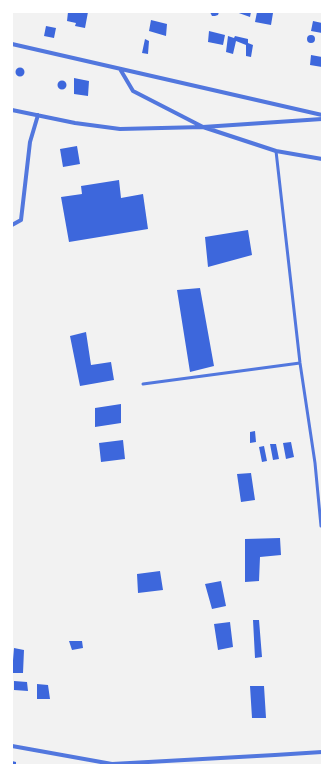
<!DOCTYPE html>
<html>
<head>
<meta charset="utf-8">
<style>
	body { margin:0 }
	#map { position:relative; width:334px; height:777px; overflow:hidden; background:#f2f2f2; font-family:Arial,sans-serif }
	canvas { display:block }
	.frame { position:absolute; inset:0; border:13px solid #fff; pointer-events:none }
</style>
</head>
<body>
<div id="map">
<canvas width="334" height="777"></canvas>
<div class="frame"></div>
</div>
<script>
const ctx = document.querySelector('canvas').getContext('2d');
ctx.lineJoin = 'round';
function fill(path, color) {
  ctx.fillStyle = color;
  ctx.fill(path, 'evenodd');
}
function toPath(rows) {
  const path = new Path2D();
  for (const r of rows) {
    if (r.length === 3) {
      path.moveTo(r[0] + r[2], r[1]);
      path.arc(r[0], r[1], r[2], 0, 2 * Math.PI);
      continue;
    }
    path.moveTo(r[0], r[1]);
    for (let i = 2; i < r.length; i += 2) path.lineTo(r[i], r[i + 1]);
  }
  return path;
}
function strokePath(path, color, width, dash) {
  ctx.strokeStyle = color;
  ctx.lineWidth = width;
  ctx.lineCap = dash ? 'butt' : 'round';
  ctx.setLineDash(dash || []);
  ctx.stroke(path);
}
fill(toPath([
	[68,12,88,12,85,28,75,26,76,23,67,21],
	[210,12,219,12,218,15,215,16,212,16],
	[236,12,251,12,250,17],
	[257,12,273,13,271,25,255,22],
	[151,20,167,24,166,36,149,31],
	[313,21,322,23,322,33,311,31],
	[46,26,56,28,54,38,44,36],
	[209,31,225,35,223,45,208,42],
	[311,39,4],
	[228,36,234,38,235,36,248,39,248,43,253,45,251,57,246,56,246,45,236,41,233,54,226,52],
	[145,39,149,41,148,54,142,53],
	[311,55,322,57,322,67,310,65],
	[20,72,4.5],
	[74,78,89,81,88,96,74,94],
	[62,85,4.5],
	[77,146,80,164,63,167,60,149],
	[119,180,121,198,143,194,148,229,69,242,61,197,82,194,81,186],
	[248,230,252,255,208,267,205,237],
	[200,288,214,366,190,372,177,290],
	[86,332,91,365,111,362,114,380,80,386,70,336],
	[121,404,121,423,95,427,95,408],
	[255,431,256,442,250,443,250,432],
	[123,440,125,459,101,462,99,443],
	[291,442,294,457,286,459,283,443],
	[270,444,276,444,279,459,273,460],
	[264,446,267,461,262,462,259,447],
	[251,473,255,500,241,502,237,474],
	[280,538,281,555,260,557,259,581,245,582,245,539],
	[160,571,163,590,138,593,137,574],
	[221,581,226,606,212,609,205,584],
	[253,620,259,620,262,657,255,658],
	[230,622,233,647,218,650,214,624],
	[69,641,82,641,83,648,72,650],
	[14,648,24,650,23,673,12,673],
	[14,681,27,682,28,691,14,690],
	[37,684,48,685,50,699,37,699],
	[250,686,264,686,266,718,252,718],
	[12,761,16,762,16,765,12,765]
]), '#3d67dc');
strokePath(toPath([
	[276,151,300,363,315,463,321,526],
	[143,384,300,363]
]), '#5277de', 3);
strokePath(toPath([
	[12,44,322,115],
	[120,69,133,91,203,127,276,151,322,159],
	[12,110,75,123,120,129,203,127,322,119],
	[12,225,21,220,30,142,38,115],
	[12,746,112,764,275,755,322,752]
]), '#5277de', 4);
</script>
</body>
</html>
